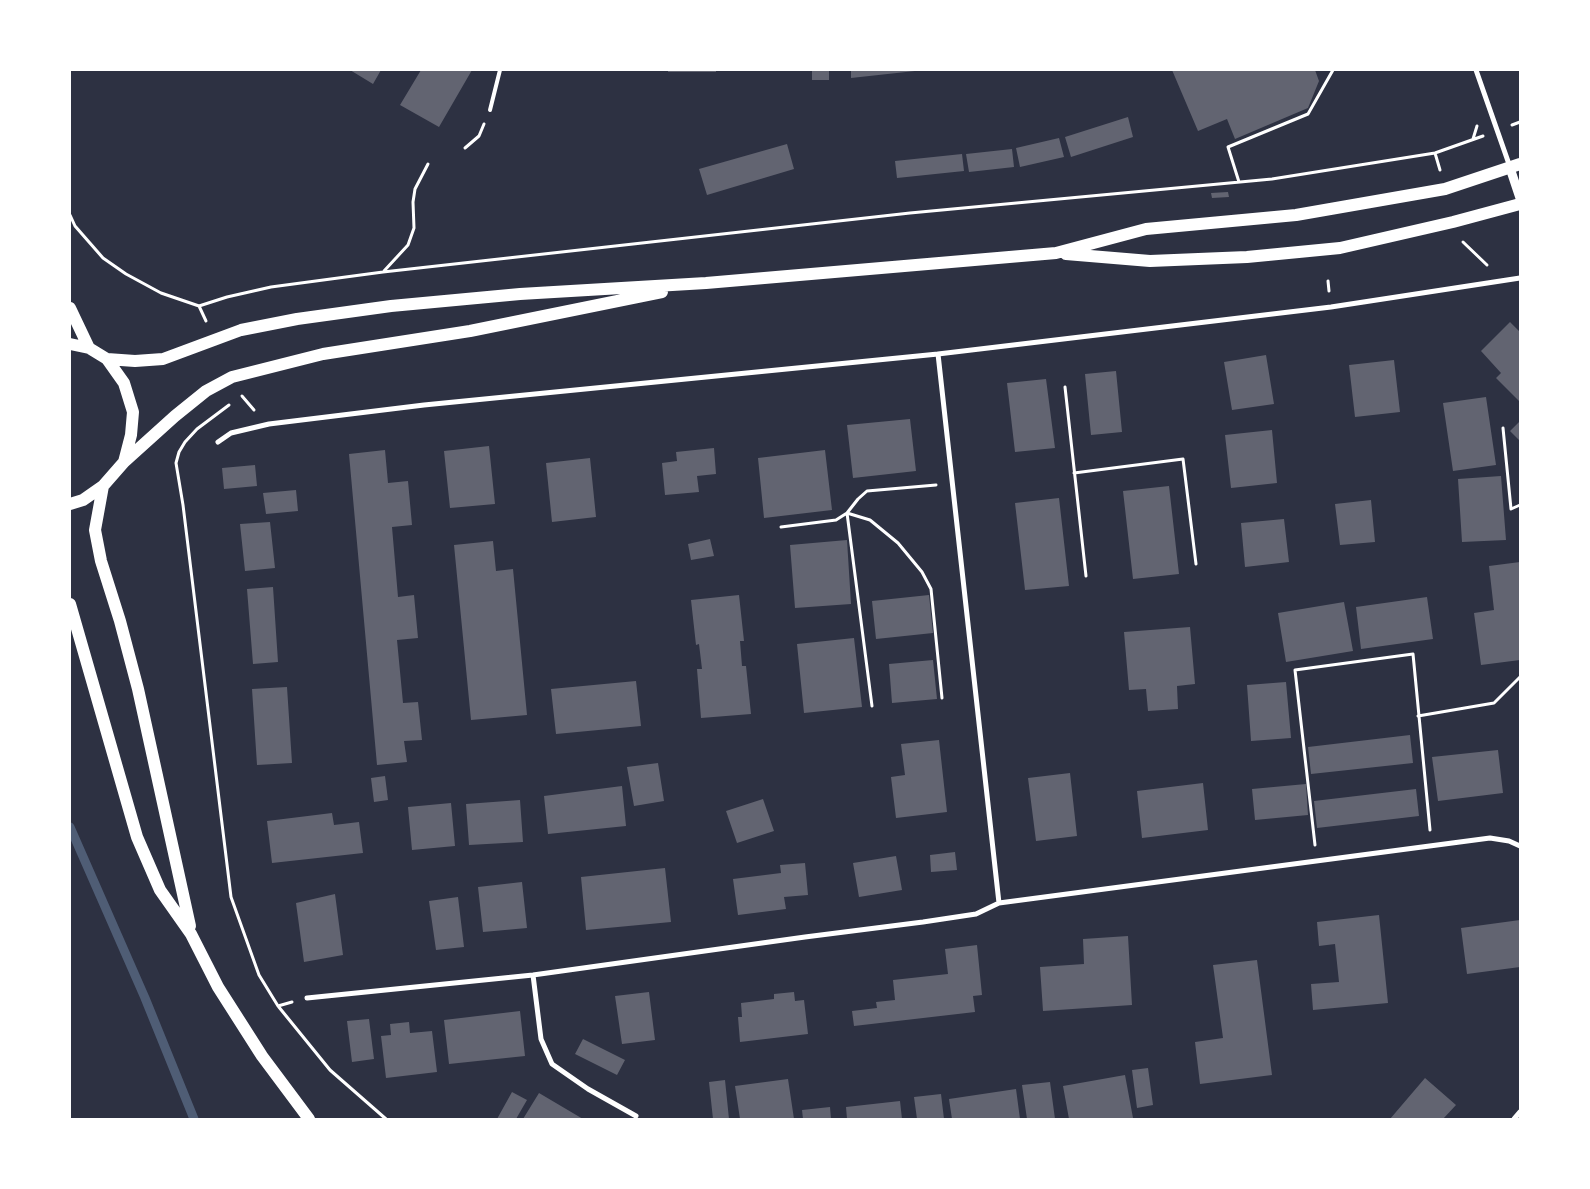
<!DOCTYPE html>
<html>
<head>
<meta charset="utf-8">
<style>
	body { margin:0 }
	#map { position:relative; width:1590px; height:1189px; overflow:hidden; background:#2d3142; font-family:Manrope,sans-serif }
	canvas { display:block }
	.frame { position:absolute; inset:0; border:71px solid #fff; pointer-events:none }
</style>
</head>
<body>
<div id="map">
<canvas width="1590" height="1189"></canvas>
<div class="frame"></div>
</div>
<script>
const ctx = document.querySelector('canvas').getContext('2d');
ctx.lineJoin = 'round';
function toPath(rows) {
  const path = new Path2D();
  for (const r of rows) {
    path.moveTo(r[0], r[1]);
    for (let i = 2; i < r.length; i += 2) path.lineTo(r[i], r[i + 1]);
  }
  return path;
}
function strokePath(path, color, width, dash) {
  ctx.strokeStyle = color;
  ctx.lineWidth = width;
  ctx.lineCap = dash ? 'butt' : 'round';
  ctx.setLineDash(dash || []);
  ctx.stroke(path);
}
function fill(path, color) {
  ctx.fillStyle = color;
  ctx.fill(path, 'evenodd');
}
strokePath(toPath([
	[70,827,145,998,194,1119]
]), '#4f5d75', 9);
fill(toPath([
	[350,70,381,70,373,84],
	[421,70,472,70,439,127,400,105],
	[668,70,716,70,716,72,668,72],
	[812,70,829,70,829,80,812,80],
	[851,70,915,70,915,71,851,78],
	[1172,70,1315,70,1319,81,1308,108,1235,139,1227,119,1198,131],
	[1128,117,1133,137,1071,157,1065,137],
	[1059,138,1064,157,1020,167,1016,148],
	[787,144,794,169,707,195,699,169],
	[1012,149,1014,167,969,172,966,154],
	[962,154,964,171,897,178,895,161],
	[1228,192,1229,197,1212,198,1211,193],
	[1510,322,1520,332,1520,402,1496,378,1501,373,1481,351],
	[1266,355,1274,404,1232,410,1224,362],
	[1394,360,1400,412,1355,417,1349,365],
	[1116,371,1122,432,1091,435,1085,374],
	[1046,379,1055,448,1015,452,1007,383],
	[1486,397,1496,465,1453,471,1443,403],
	[910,419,916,471,853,478,847,425],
	[1520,421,1520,441,1510,431],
	[1272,430,1277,483,1231,488,1225,435],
	[489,446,495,504,450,508,444,451],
	[714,448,716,474,697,476,699,492,665,495,662,463,677,461,676,452],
	[385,450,388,483,408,481,412,525,392,527,398,597,414,595,418,638,397,640,403,703,418,702,422,740,404,741,407,762,377,765,349,454],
	[825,450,832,510,764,518,758,458],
	[590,458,596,517,552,522,546,463],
	[255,465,257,486,224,489,222,468],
	[1501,476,1506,540,1462,542,1458,479],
	[1169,486,1179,574,1133,579,1123,491],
	[296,490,298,511,266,514,263,493],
	[1059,498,1069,586,1025,590,1015,503],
	[1371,500,1375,542,1340,545,1335,504],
	[1284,519,1289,562,1245,567,1241,523],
	[270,522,275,568,245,571,240,524],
	[710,539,714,556,691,560,688,544],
	[847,540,851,604,795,608,790,545],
	[493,541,496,571,513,569,527,715,471,720,454,545],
	[1520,562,1520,660,1481,665,1474,613,1494,610,1489,566],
	[273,587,278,662,253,664,247,589],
	[739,595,744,641,740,641,742,666,746,666,751,714,701,718,697,669,702,669,699,644,696,645,691,600],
	[929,595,933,633,876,639,872,601],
	[1427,597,1433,639,1361,649,1356,607],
	[1344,602,1353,651,1286,662,1278,613],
	[1190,627,1195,684,1177,686,1178,709,1148,711,1146,689,1129,690,1124,632],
	[854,638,862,707,804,713,797,644],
	[933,660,937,699,892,703,889,664],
	[636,681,641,726,556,734,551,689],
	[1286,682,1291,738,1251,741,1247,685],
	[287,687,292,763,257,765,252,689],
	[1410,735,1413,763,1311,774,1308,747],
	[939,740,947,812,896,818,891,777,905,775,901,744],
	[1498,750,1503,793,1438,801,1432,757],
	[658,763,664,801,634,806,627,767],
	[1070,773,1077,836,1036,841,1028,778],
	[385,776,388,800,374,802,371,778],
	[1203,783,1208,830,1142,838,1137,791],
	[1306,784,1308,815,1255,820,1252,789],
	[622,786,626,826,548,834,544,796],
	[1416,789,1419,816,1317,828,1314,801],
	[763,799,774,831,737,843,726,811],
	[520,800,523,842,469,845,466,804],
	[451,803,455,846,412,850,408,807],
	[332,813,334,825,359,822,363,853,272,863,267,821],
	[955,852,957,870,931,872,930,855],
	[896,856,902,890,859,897,853,863],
	[805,863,808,895,784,897,786,909,738,915,733,879,781,873,780,865],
	[665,868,671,922,586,930,581,877],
	[522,882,527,928,483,932,478,887],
	[335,894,343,955,304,962,296,903],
	[458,897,464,947,436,950,429,901],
	[1379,915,1388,1003,1313,1010,1311,984,1339,982,1335,944,1319,946,1317,922],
	[1520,920,1520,967,1467,974,1461,928],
	[1128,936,1132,1005,1043,1011,1040,967,1084,964,1083,939],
	[977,945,982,995,973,996,975,1012,854,1026,852,1011,877,1008,876,1002,895,1000,893,980,948,974,945,949],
	[1257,960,1272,1075,1200,1084,1195,1042,1223,1038,1213,965],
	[649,992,655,1040,622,1044,615,996],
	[794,992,795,1001,804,1000,808,1034,740,1042,738,1017,742,1017,741,1003,774,999,774,994],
	[520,1011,525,1056,449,1064,444,1020],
	[369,1019,374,1059,352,1062,347,1021],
	[409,1022,410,1033,432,1031,437,1072,386,1078,381,1036,391,1035,390,1024],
	[583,1039,625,1060,617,1075,575,1054],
	[1148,1068,1153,1105,1137,1108,1132,1070],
	[1125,1075,1133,1118,1069,1119,1063,1086],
	[1425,1078,1456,1105,1443,1119,1390,1119],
	[788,1079,794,1119,740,1119,735,1086],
	[725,1080,729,1119,713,1119,709,1082],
	[1050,1082,1055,1119,1027,1119,1022,1085],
	[1016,1089,1020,1119,952,1119,949,1099],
	[512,1092,527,1100,516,1119,497,1119],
	[539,1093,583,1119,523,1119],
	[941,1094,944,1119,917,1119,914,1097],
	[900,1101,902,1119,847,1119,846,1107],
	[830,1107,831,1119,803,1119,802,1110]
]), '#626471');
strokePath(toPath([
	[1512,125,1520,122],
	[1473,139,1477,126],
	[465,148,479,136,484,124],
	[1435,153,1440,170],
	[1239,182,1228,147,1308,114,1333,70],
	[70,215,75,226,103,258,126,274,161,293,199,306,227,297,271,287,383,272,910,213,1272,179,1435,153,1483,136],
	[1463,242,1487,265],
	[384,271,408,245,414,228,413,202,415,189,428,164],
	[1328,281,1329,291],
	[199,306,206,321],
	[1065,387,1086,576],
	[242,396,254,410],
	[229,405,197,429,185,442,179,452,176,463,183,505,231,897,259,975,278,1006,330,1070,386,1119],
	[1503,428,1511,509,1520,505],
	[1074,473,1183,459,1196,564],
	[781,527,836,520,847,513,858,499,867,491,936,485],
	[872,706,847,513,870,520,898,543,922,572,931,589,942,698],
	[1418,716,1494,703,1520,677],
	[1315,845,1295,670,1413,654,1430,830],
	[278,1006,292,1002]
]), '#fff', 3);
strokePath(toPath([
	[490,110,500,70]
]), '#fff', 4);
strokePath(toPath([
	[1476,70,1510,167],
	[938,354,999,903],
	[218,442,231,433,269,424,424,405,938,354,1331,307,1520,278],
	[533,975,541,1039,552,1064,588,1089,636,1116],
	[307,998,533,975,805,937,923,922,976,914,999,903,1490,838,1509,841,1520,846],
	[1514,1119,1520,1112]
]), '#fff', 5);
strokePath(toPath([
	[1510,168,1520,198]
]), '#fff', 9);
strokePath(toPath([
	[1066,254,1150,261,1247,257,1340,248,1453,222,1520,204],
	[70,308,89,348],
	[70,344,89,348,107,359,124,383,133,412,131,435,124,462,103,486,83,500,70,504],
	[107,359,135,361,163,359,241,330,297,319,391,306,520,294,706,283,1056,253,1146,229,1296,215,1445,189,1520,164],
	[124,462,175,416,206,391,232,377,323,354,470,331,662,292],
	[103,486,95,530,101,561,120,621,138,689,190,926],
	[70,604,137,837,160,890,191,934,218,987,262,1056,309,1119]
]), '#fff', 12);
</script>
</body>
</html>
